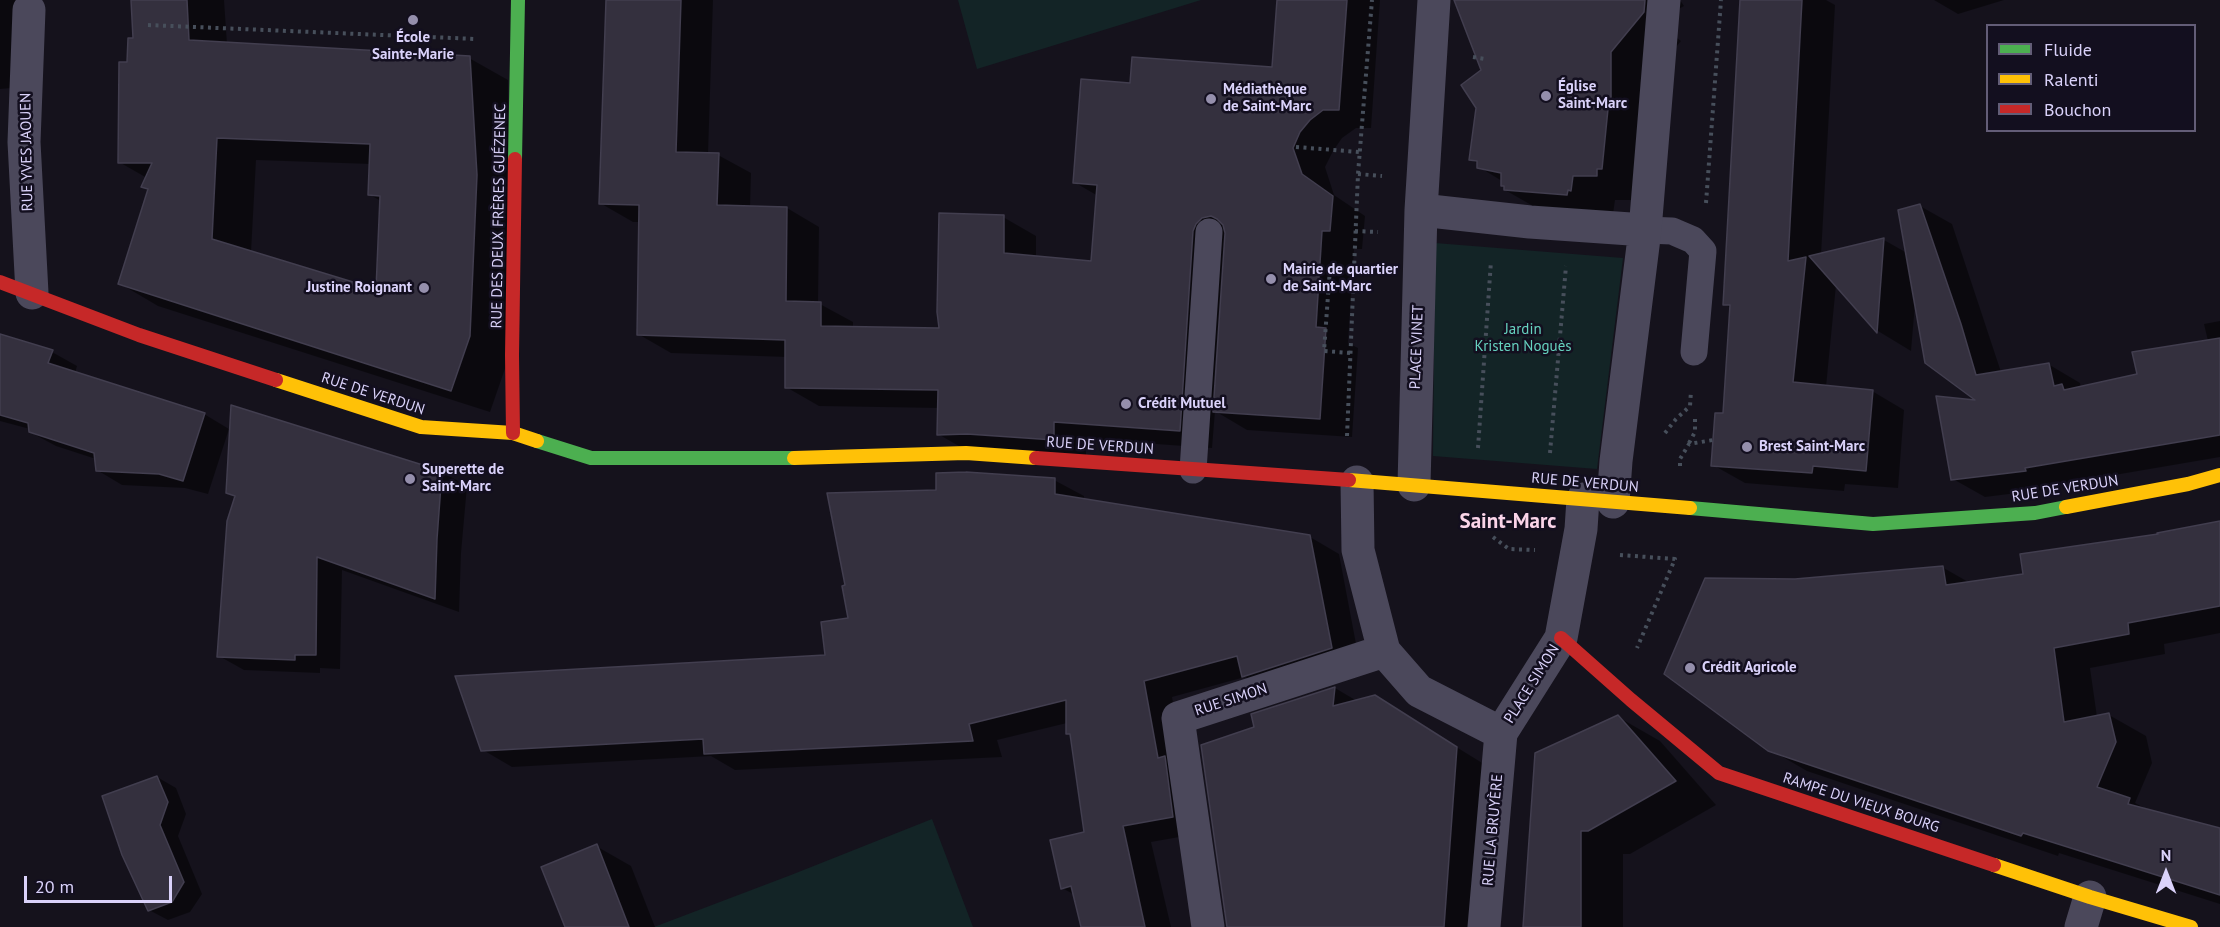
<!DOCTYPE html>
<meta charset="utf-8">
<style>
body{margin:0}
#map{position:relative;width:2220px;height:927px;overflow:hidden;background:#15121c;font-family:"PT Sans",sans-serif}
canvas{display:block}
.legend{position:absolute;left:1986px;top:24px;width:210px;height:108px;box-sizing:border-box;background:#130f1f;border:2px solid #635d77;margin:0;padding:8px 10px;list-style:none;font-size:18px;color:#dad2fa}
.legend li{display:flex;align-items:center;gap:12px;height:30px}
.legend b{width:30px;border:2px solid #635d77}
.north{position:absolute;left:2136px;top:843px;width:60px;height:60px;-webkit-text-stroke:4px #130f1f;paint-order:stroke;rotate:0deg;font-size:16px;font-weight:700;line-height:24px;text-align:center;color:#dad2fa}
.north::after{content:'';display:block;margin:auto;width:21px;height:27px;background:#dad2fa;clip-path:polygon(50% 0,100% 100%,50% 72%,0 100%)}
.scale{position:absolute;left:24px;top:876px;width:148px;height:27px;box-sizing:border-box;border:3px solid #dad2fa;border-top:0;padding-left:8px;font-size:18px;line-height:21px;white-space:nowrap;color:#dad2fa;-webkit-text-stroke:4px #130f1f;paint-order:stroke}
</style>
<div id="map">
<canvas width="2220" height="927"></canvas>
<ul class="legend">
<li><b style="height:8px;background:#4caf50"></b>Fluide</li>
<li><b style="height:8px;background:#ffc107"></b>Ralenti</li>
<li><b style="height:8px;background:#c62828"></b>Bouchon</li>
</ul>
<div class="north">N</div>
<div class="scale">20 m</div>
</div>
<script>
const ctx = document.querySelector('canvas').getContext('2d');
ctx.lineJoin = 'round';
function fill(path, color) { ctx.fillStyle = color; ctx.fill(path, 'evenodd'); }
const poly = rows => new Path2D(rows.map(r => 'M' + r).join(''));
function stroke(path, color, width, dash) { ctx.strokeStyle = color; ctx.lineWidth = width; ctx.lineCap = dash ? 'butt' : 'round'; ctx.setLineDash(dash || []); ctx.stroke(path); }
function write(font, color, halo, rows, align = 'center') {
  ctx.font = font + ' "PT Sans",sans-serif'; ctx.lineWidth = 5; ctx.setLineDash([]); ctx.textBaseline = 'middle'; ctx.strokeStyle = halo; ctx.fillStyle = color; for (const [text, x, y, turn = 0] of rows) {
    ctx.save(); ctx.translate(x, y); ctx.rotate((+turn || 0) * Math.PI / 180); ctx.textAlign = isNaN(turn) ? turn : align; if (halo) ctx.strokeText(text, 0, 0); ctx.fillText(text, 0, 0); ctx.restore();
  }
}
const green = poly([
 [958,0,1201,0,977,69],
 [1435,243,1623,258,1597,469,1433,456],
 [932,819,973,927,654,927,791,875]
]);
const shadow = poly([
 [0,0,29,0,35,86,0,89],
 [133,0,224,0,227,44,469,58,508,80,508,360,490,412,158,306,119,283,149,190,143,186,147,178,119,162,128,63,135,40],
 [256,160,371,164,370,195,381,201,378,291,251,252],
 [607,0,713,0,708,154,718,155,751,173,750,208,787,208,819,227,818,303,853,322,853,328,941,330,1003,217,1036,236,1036,258,1092,262,1098,196,1074,182,1132,84,1273,69,1278,0,1380,0,1371,128,1356,128,1342,138,1333,151,1325,167,1334,195,1365,216,1362,249,1354,249,1348,343,1358,348,1352,437,1247,430,1215,411,1212,448,1086,439,1086,458,971,453,938,434,939,408,819,406,786,387,787,357,671,353,638,334,640,222,633,222,600,203],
 [1463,0,1680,0,1684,6,1655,22,1681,41,1652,76,1638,200,1615,200,1613,214,1547,214,1505,190,1502,185,1502,181,1479,167,1479,164,1471,160,1483,70],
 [1742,0,1826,0,1835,5,1821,255,1884,240,1907,253,1920,206,1952,224,2001,372,2048,364,2080,383,2081,388,2139,375,2208,341,2204,324,2220,321,2220,457,2056,485,2057,488,1985,497,1953,479,1980,402,1915,304,1911,351,1878,331,1836,285,1826,387,1872,391,1904,410,1898,488,1845,484,1844,491,1745,483,1713,465,1724,415,1731,308,1725,304],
 [1934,0,2004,0,1958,14],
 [0,336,52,352,77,366,75,373,204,414,229,429,208,494,185,488,122,485,97,470,96,459,56,446,30,432,30,429,0,421],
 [442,472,467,486,461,553,459,612,342,570,340,669,320,668,320,673,244,670,219,656,236,497,228,492],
 [1054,480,1084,496,1084,500,1310,537,1339,554,1360,665,1272,693,1245,677,1172,697,1185,770,1202,833,1151,842,1171,927,1083,927,1075,895,1062,888,1086,834,1071,736,1067,733,1067,723,997,740,1002,757,735,770,711,756,512,767,483,750,827,657,849,619,937,492],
 [2220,521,2220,633,2164,644,2165,654,2090,668,2097,717,2109,715,2146,736,2152,763,2135,803,2150,811,2220,830,2220,904,2059,853,2058,856,1807,771,1769,749,1795,581,1942,567,1970,583,2025,575,2159,536],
 [1335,688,1357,701,1375,697,1492,769,1481,927,1229,927,1256,728],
 [1618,717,1660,741,1716,805,1630,854,1623,854,1623,927,1525,927],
 [157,777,176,788,186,814,178,836,202,894,190,912,168,920,149,910],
 [596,846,631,866,655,927,567,927]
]);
const building = poly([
 [131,0,187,0,189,40,470,56,477,175,470,336,451,391,118,284,148,189,141,187,152,163,118,163,119,62,127,62,128,38,133,38,131,0],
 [217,138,370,144,368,195,380,196,376,289,212,239,217,138],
 [606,0,681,0,676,152,719,153,717,205,787,207,786,301,821,302,821,326,939,328,937,312,939,213,1004,215,1004,253,1091,261,1097,185,1073,183,1081,79,1130,83,1132,57,1272,67,1277,0,1347,0,1339,110,1323,110,1310,120,1300,132,1293,148,1302,174,1333,196,1330,231,1322,231,1316,327,1326,328,1320,419,1213,412,1225,233,1223,225,1217,219,1211,216,1202,218,1196,224,1193,231,1180,431,1054,422,1054,440,967,434,937,435,938,390,785,388,785,340,637,335,639,205,599,204,606,0],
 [1454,0,1645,0,1644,12,1611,52,1611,107,1608,109,1602,169,1597,169,1597,176,1573,176,1571,191,1568,190,1567,195,1504,190,1504,186,1501,186,1501,173,1477,168,1477,161,1469,160,1476,108,1461,85,1481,70,1454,0],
 [1740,0,1802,0,1788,261,1806,257,1793,382,1873,390,1866,471,1813,466,1812,473,1711,466,1715,413,1723,413,1730,305,1723,305,1740,0],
 [1920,204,1961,324,1976,375,2049,363,2054,386,2062,384,2064,390,2137,374,2132,352,2220,338,2220,435,2025,468,2026,471,1951,480,1936,396,1975,400,1925,363,1898,210,1920,204],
 [1884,238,1877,333,1809,256,1884,238],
 [0,334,53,350,48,363,205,413,183,481,159,474,96,471,94,453,29,432,28,423,0,415,0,334],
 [231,405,442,471,437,539,435,599,317,557,316,655,295,655,295,660,217,657,227,521,235,496,226,493,231,405],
 [966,472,1055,478,1055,494,1310,535,1332,648,1242,677,1237,656,1144,681,1158,758,1165,756,1173,817,1123,826,1145,927,1081,927,1071,886,1061,889,1050,840,1084,832,1070,734,1066,734,1066,700,969,724,973,741,704,754,703,739,481,751,455,676,825,655,821,622,848,618,842,586,845,585,827,493,936,490,936,473,966,472],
 [2220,521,2220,606,2128,623,2129,634,2054,648,2064,722,2109,713,2116,742,2097,787,2130,798,2128,804,2220,828,2220,895,2023,833,2021,836,1768,751,1664,674,1705,578,1795,579,1943,566,1946,585,2023,574,2020,554,2158,534,2157,533,2220,521],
 [1335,687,1333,706,1375,695,1457,747,1444,927,1227,927,1201,745,1254,727,1251,714,1335,687],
 [1618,715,1676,781,1588,831,1581,831,1581,927,1523,927,1535,753,1618,715],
 [157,776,168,802,160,825,184,882,172,902,148,911,122,855,102,796,157,776],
 [597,844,629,927,565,927,541,867,597,844]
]);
const path = poly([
 [148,25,476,39],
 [1473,57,1485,59],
 [1296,147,1359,152],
 [1358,174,1382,176],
 [1706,203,1721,0],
 [1355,231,1378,232],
 [1350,353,1324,351,1330,268,1377,269],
 [1665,433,1676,419,1690,406,1691,391],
 [1347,436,1358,174,1372,0],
 [1689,443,1695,432,1695,418],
 [1478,448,1491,261],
 [1550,453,1566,266],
 [1680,466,1680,459,1689,444,1713,440],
 [1493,537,1509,549,1535,550],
 [1620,555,1675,559,1637,648]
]);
const lane = poly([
 [1645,230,1672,231,1693,240,1703,251,1694,352],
 [1193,470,1209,232]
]);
const street = poly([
 [29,10,24,142,32,293],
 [1421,210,1530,222,1645,230],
 [1357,482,1358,550,1384,651,1419,691,1501,733],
 [1414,485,1421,210,1434,0],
 [1613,502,1616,461,1645,230,1664,0],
 [1208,927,1178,718,1384,651],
 [1484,927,1501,733,1561,638,1581,529,1583,499],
 [2081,927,2090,897]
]);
const fast = poly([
 [515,159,518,0],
 [537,441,591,458,794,458],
 [1690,508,1873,524,2035,513,2066,507]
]);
const slow = poly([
 [276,380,421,427,513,433,537,441],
 [794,458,966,453,1036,458],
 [1349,480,1690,508],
 [2066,507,2188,484,2220,475],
 [1994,865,2090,897,2191,927]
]);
const jam = poly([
 [0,282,139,335,276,380],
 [513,433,512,355,515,159],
 [1036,458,1349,480],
 [1561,638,1631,700,1719,773,1994,865]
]);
const markers = [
 [413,20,6,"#958fac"],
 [1546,96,6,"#958fac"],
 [1211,99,6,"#958fac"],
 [1271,279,6,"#958fac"],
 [424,288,6,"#958fac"],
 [1126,404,6,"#958fac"],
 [1747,447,6,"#958fac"],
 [410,479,6,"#958fac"],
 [1690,668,6,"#958fac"]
];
const poiNames = [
 ["École",413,38,"center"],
 ["Sainte-Marie",413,55,"center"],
 ["Église",1558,87],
 ["Saint-Marc",1558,104],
 ["Médiathèque",1223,90],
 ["de Saint-Marc",1223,107],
 ["Mairie de quartier",1283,270],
 ["de Saint-Marc",1283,287],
 ["Justine Roignant",412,288,"right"],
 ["Crédit Mutuel",1138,404],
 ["Brest Saint-Marc",1759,447],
 ["Superette de",422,470],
 ["Saint-Marc",422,487],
 ["Crédit Agricole",1702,668]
];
const streetNames = [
 ["RUE YVES JAOUEN",27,152,-91],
 ["RUE DES DEUX FRÈRES GUÉZENEC",499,216,-89],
 ["PLACE VINET",1417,347,-88],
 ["RUE DE VERDUN",373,394,18],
 ["RUE DE VERDUN",1100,446,4],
 ["RUE DE VERDUN",1585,483,5],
 ["RUE DE VERDUN",2065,489,-9],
 ["PLACE SIMON",1532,684,-58],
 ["RUE SIMON",1231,700,-18],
 ["RAMPE DU VIEUX BOURG",1861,803,18],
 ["RUE LA BRUYÈRE",1493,830,-85]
];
const parkNames = [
 ["Jardin",1523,330],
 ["Kristen Noguès",1523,347]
];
const districtNames = [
 ["Saint-Marc",1508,522]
];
fill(green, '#132426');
fill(shadow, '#0007');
fill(building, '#34303e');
stroke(building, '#423e4f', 1.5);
stroke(path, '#474f5b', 4, [3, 4.5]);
stroke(lane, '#4b485b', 27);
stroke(street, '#4b485b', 33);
stroke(fast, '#4caf50', 14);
stroke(slow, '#ffc107', 14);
stroke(jam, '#c62828', 14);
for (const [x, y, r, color] of markers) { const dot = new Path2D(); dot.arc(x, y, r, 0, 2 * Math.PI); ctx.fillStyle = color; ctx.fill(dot); stroke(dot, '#130f1f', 2); }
write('bold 15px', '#dad2fa', '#130f1f', poiNames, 'left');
write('15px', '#dad2fa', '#130f1f', streetNames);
write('15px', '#66d2bf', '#130f1f', parkNames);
write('bold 21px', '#fad4e9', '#130f1f', districtNames);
</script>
